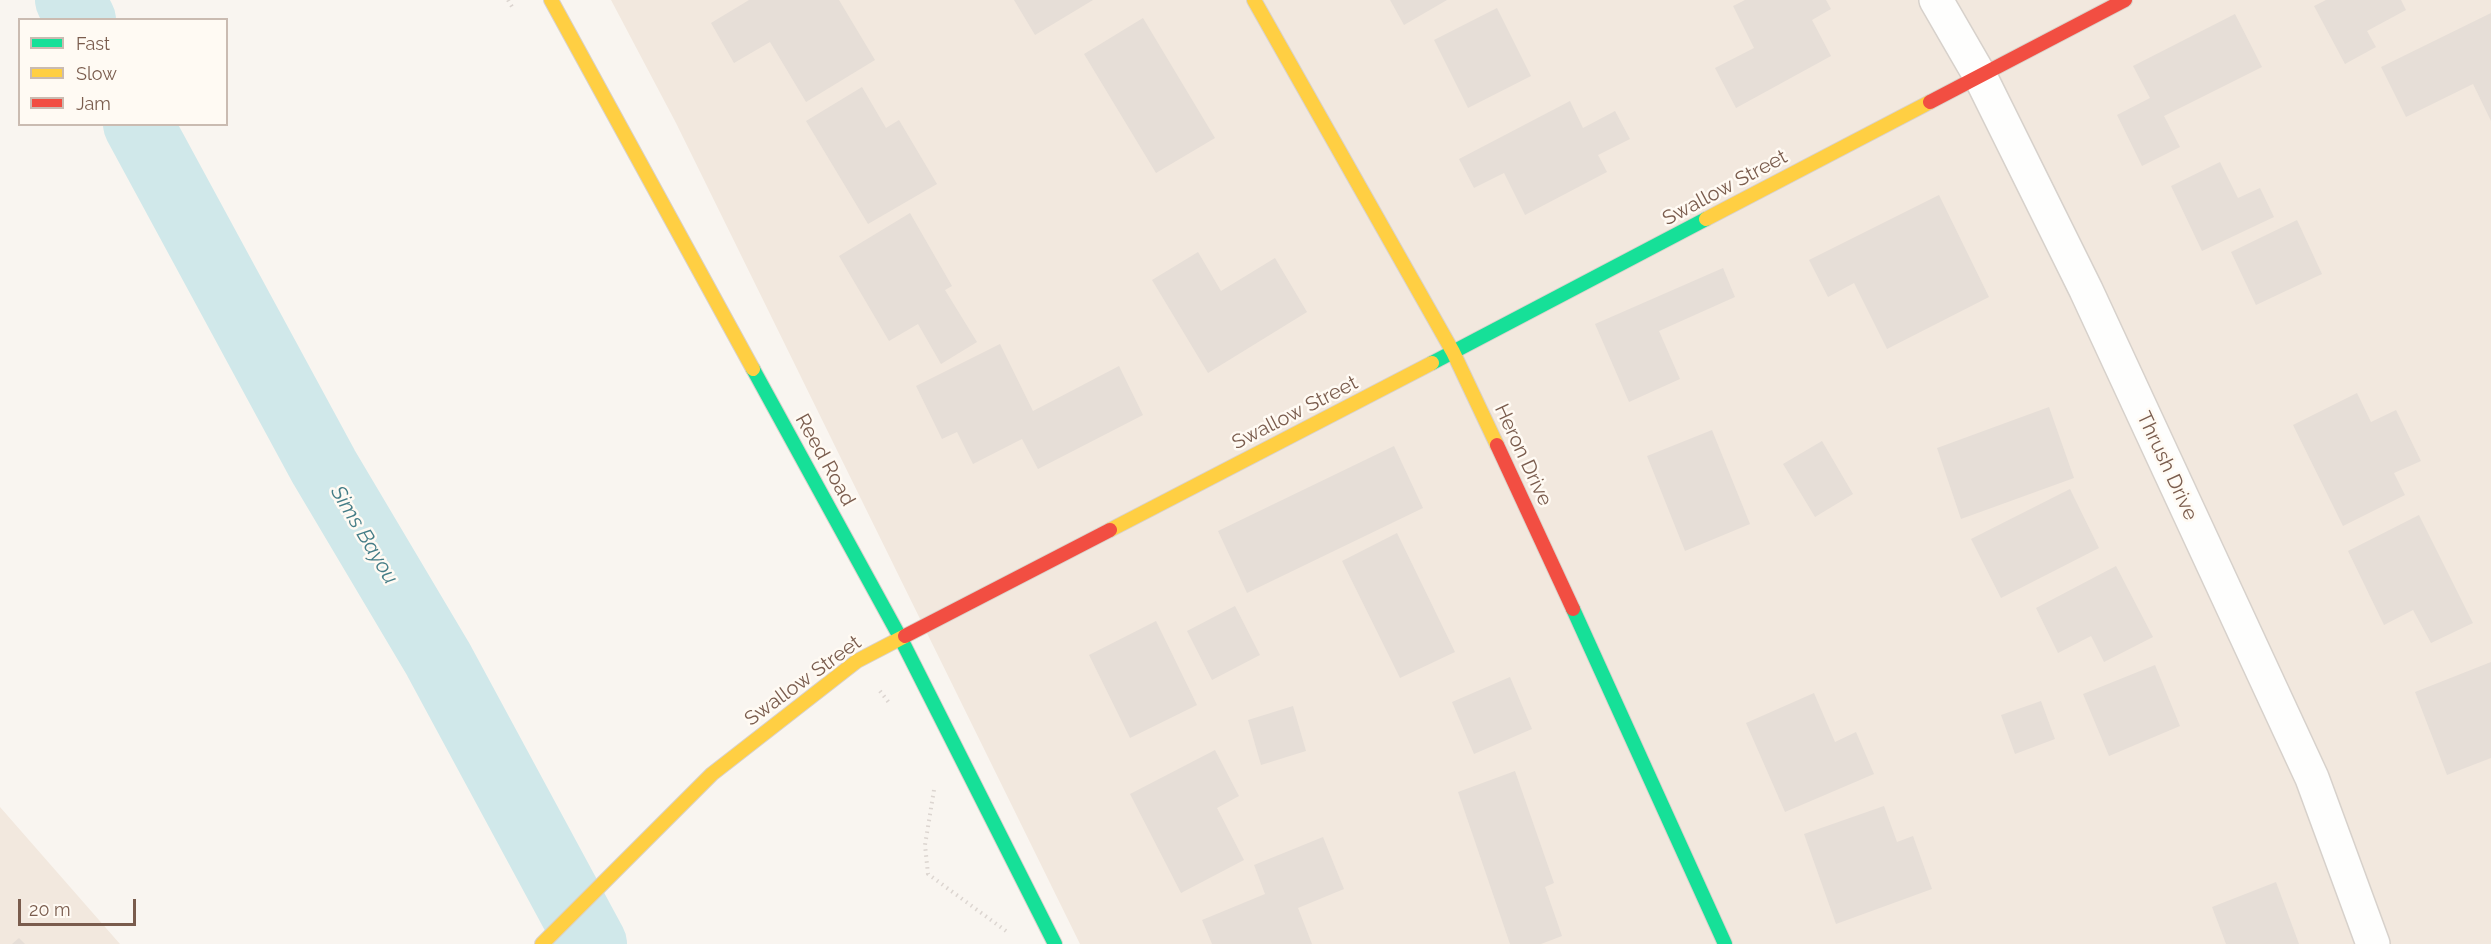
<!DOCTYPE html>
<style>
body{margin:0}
#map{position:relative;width:2491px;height:944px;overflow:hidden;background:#f9f5f0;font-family:Raleway,sans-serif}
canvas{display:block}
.legend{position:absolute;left:18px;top:18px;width:210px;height:108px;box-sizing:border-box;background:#fffaf3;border:2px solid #cabbb1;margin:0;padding:8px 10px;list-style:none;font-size:18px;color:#7a5c4d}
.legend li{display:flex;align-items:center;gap:12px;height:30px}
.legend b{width:30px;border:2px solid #cabbb1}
.scale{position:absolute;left:18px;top:899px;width:118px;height:27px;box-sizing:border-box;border:3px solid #7a5c4d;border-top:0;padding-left:8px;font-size:18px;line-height:21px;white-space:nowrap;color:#7a5c4d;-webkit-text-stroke:4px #fffaf3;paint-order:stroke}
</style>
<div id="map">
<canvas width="2491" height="944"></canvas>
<ul class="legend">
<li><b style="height:8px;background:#16e098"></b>Fast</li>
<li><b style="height:8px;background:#ffcf43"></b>Slow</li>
<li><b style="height:8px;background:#f24e42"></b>Jam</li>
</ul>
<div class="scale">20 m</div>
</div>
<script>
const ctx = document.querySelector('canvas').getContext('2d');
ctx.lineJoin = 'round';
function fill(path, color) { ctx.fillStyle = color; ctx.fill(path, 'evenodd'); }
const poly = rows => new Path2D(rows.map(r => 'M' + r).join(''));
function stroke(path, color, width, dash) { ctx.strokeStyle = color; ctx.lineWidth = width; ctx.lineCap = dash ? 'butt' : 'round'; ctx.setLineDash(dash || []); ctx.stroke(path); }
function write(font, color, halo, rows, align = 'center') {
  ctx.font = font + ' Raleway,sans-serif'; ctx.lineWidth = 5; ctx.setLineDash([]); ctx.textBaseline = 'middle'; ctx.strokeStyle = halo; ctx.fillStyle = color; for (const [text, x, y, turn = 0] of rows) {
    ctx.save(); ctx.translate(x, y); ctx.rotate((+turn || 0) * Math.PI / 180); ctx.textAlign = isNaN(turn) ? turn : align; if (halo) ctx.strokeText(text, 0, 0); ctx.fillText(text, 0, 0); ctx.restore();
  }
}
const residential = poly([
 [611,0,2491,0,2491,944,1080,944,676,123],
 [0,807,120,944,0,944]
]);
const river = poly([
 [70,0,81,20],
 [138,124,324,467,438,659,592,944]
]);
const building = poly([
 [749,0,839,0,875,60,806,102,770,42,734,63,711,23],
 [1014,0,1093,0,1035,35],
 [1390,0,1447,0,1404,25],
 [1745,0,1826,0,1831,9,1812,20,1831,56,1736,108,1715,68,1754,48,1733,6],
 [2326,0,2401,0,2406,10,2367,31,2376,47,2345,64,2314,6],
 [1497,8,1531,76,1468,108,1434,40],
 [2491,13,2491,121,2473,84,2406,117,2381,67],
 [2235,14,2262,67,2164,116,2180,147,2142,166,2117,115,2150,98,2133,66],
 [1143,18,1215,138,1156,173,1084,54],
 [862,87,886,128,899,120,937,184,868,224,806,121],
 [1570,101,1583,128,1615,111,1630,139,1598,155,1607,172,1525,215,1504,173,1474,188,1459,159],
 [2220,162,2238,198,2260,188,2274,217,2202,251,2171,186],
 [1939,195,1989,297,1887,349,1854,283,1828,297,1809,260],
 [910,213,952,286,945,290,977,342,941,364,918,324,889,341,839,256],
 [2297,220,2322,274,2256,305,2231,252],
 [1198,252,1221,291,1275,258,1307,312,1208,373,1152,280],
 [1723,268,1735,297,1659,331,1680,379,1629,402,1595,324],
 [1000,344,1033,411,1119,366,1143,415,1038,469,1022,439,973,464,957,432,942,439,916,386],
 [2357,393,2371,422,2396,410,2421,461,2394,473,2405,495,2343,526,2293,425],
 [2049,407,2074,478,1961,519,1937,448],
 [1712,430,1750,524,1685,551,1647,456],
 [1822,441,1853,494,1815,517,1783,464],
 [1394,446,1423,508,1247,593,1218,531],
 [2070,489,2099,548,2001,598,1971,539],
 [2419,515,2473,623,2431,643,2413,610,2384,625,2348,551],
 [1397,533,1455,652,1400,678,1342,561],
 [2116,566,2153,637,2104,662,2091,636,2058,653,2036,608],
 [1235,606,1260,655,1212,680,1187,631],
 [1156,621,1197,705,1130,738,1089,655],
 [2491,662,2491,758,2447,775,2415,692],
 [2155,665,2180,726,2109,756,2083,694],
 [1510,677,1532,729,1474,754,1452,702],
 [1814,693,1835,742,1856,732,1874,774,1785,812,1746,723],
 [2041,701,2055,739,2015,754,2001,715],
 [1293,706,1306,751,1261,765,1248,720],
 [1215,750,1239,796,1217,808,1244,860,1181,893,1130,794],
 [1515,771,1554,883,1545,887,1562,936,1541,944,1510,944,1458,792],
 [1884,806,1897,842,1913,836,1932,889,1836,924,1804,834],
 [1323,837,1344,889,1298,908,1312,944,1212,944,1202,920,1265,894,1254,865],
 [2276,882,2299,944,2226,944,2212,907],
 [19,938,25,944,12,944]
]);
const path = poly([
 [508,0,514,10],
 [880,691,890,704],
 [934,790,925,845,928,874,1006,931]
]);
const street = poly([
 [1936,0,1980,76,2086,290,2312,778,2373,944]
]);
const fast = poly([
 [1432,363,1706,219],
 [753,369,901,639,1055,944],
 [1573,609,1725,944]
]);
const slow = poly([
 [551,0,753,369],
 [1254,0,1453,352,1497,445],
 [1706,219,1930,102],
 [1110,530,1432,363],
 [542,944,712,774,857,661,905,636]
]);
const jam = poly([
 [1930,102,2125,0],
 [1497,445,1573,609],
 [905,636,1110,530]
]);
const streetNames = [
 ["Swallow Street",1725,188,-28],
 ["Swallow Street",1295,413,-27],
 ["Heron Drive",1523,455,65],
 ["Reed Road",825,460,61],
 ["Thrush Drive",2167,466,65],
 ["Swallow Street",803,681,-36]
];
const waterNames = [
 ["Sims Bayou",364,535,59]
];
fill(residential, '#f2e8de');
stroke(river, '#d0e8ea', 70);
fill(building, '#e6ded7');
stroke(street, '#d7d1cb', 36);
stroke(fast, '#d9d2cb', 16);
stroke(slow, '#d9d2cb', 16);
stroke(jam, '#d9d2cb', 16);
stroke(path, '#dcd5d0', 4, [1.5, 4.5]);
stroke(street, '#fefefd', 33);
stroke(fast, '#16e098', 14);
stroke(slow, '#ffcf43', 14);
stroke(jam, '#f24e42', 14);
write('20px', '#7a5c4d', '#fffaf3', streetNames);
write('italic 21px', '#437c86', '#fffaf3', waterNames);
</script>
